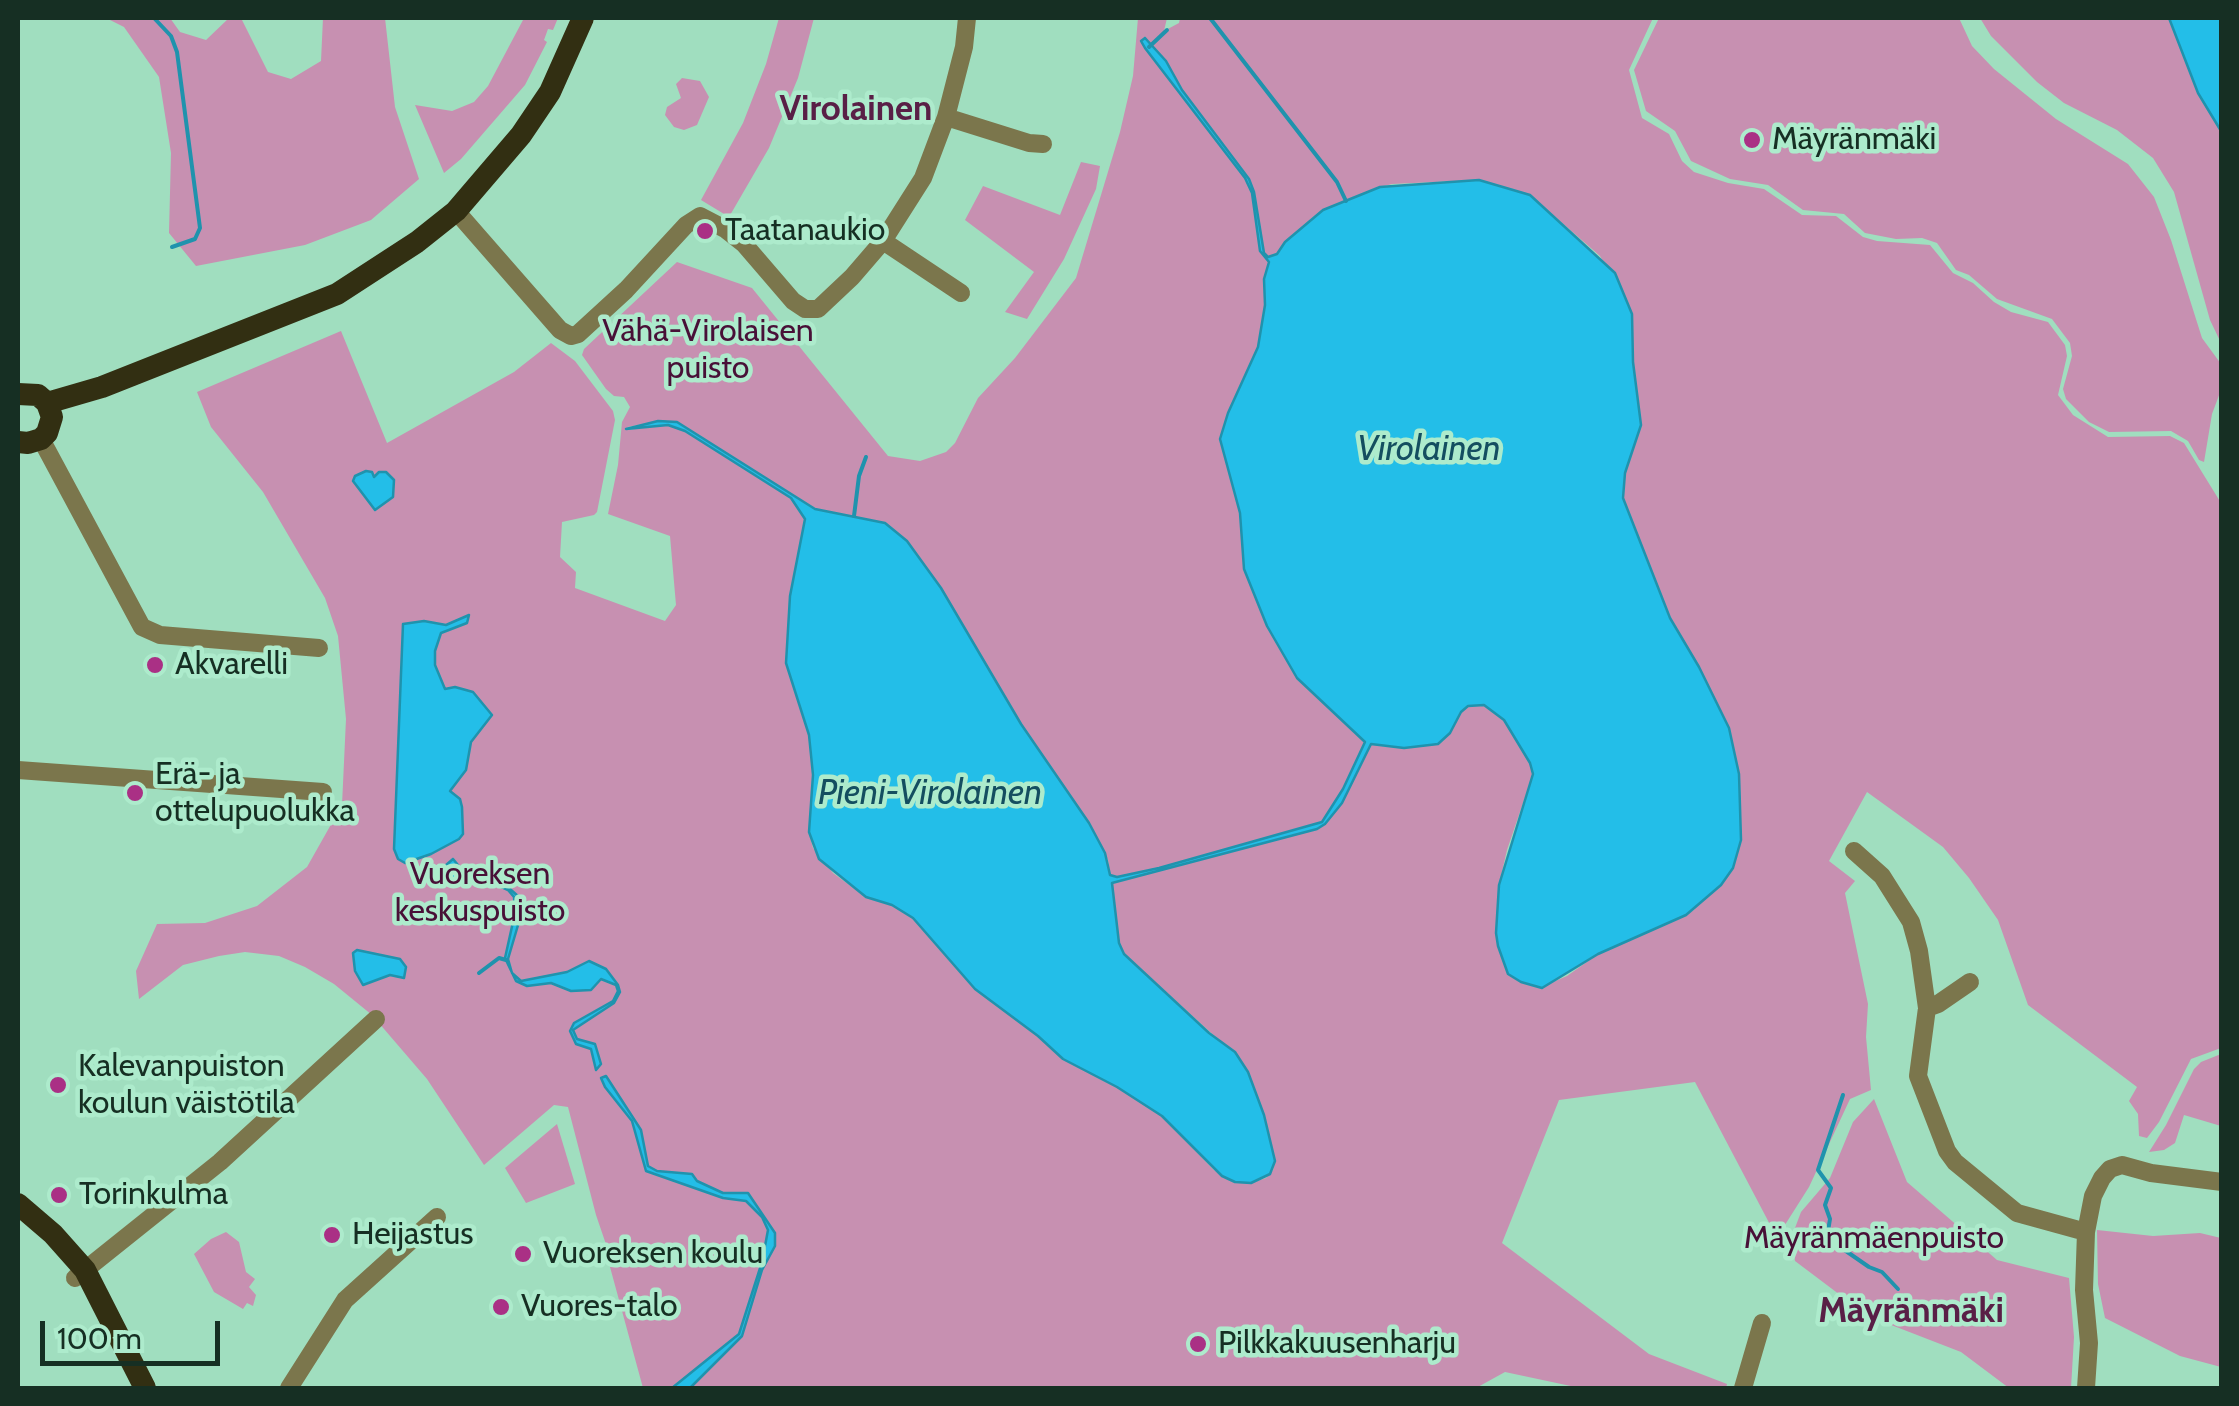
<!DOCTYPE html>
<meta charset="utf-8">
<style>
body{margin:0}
#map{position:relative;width:2239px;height:1406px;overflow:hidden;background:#a0debf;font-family:Cabin,sans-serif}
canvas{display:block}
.frame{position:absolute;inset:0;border:20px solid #162f23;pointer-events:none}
.scale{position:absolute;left:40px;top:1321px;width:180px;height:45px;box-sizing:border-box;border:5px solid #162f23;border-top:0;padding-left:12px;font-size:30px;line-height:35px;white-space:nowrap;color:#162f23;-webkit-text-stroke:8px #adebcc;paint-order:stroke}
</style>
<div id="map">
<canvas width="2239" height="1406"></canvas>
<div class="frame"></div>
<div class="scale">100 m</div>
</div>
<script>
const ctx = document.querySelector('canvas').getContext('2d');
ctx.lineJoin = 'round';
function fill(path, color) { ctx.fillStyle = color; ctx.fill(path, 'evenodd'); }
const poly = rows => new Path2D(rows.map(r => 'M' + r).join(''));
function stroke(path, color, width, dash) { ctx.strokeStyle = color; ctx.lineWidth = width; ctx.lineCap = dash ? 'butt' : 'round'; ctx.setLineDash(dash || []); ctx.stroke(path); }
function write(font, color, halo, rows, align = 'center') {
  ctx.font = font + ' Cabin,sans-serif'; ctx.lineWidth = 9; ctx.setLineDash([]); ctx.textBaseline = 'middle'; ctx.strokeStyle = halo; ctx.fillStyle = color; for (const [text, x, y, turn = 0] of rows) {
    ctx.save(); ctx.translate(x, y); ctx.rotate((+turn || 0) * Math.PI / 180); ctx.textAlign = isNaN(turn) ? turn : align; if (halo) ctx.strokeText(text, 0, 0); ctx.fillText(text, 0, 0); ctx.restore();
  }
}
const green = poly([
 [106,18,170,18,180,32,206,40,229,18,241,18,268,72,291,79,321,61,323,18,385,18,395,107,419,179,371,220,305,245,196,266,169,233,171,153,159,77,124,27],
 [520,18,558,18,553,30,548,29,544,40,547,42,525,85,461,159,444,173,415,105,452,111,474,102,488,86,523,20],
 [779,18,814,18,798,78,769,148,729,217,701,200,743,123,766,64],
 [1138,18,1167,18,1164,31,1179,23,1180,18,1653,18,1629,70,1642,118,1669,134,1682,161,1694,172,1728,183,1764,189,1802,215,1836,216,1863,237,1877,241,1930,245,1953,273,1973,283,1994,302,2011,312,2048,322,2065,345,2067,356,2058,395,2073,415,2108,437,2170,436,2184,443,2221,503,2221,1048,2191,1059,2159,1122,2147,1138,2139,1136,2138,1114,2129,1101,2137,1087,2028,1005,1998,920,1969,878,1943,847,1867,792,1829,861,1855,881,1845,893,1868,1004,1866,1037,1871,1090,1850,1099,1809,1187,1783,1228,1775,1234,1695,1082,1559,1100,1502,1243,1649,1354,1727,1384,1726,1388,1580,1388,1505,1372,1476,1388,643,1388,610,1267,613,1267,610,1256,596,1215,568,1107,554,1105,484,1165,427,1079,372,1015,334,984,305,967,279,956,245,952,219,956,183,965,139,999,136,971,157,924,205,923,257,906,307,867,342,805,346,719,338,636,325,598,263,492,211,427,197,392,341,331,387,443,514,372,551,343,575,361,613,411,615,420,597,512,594,515,562,522,560,557,576,572,575,588,665,621,676,605,670,536,608,514,618,465,622,422,630,407,624,397,614,396,606,389,582,355,584,349,677,262,752,288,888,456,920,461,946,452,955,443,978,398,1015,358,1076,278,1120,132,1133,76],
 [1141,41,1149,42,1166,61,1182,90,1249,179,1254,192,1264,253,1268,257,1277,254,1313,217,1373,189,1392,184,1479,180,1530,195,1600,256,1632,314,1633,362,1641,425,1625,473,1623,498,1670,618,1699,667,1729,728,1739,774,1740,801,1694,910,1598,954,1567,976,1539,988,1508,974,1496,933,1499,885,1507,850,1533,774,1531,763,1504,720,1484,705,1468,706,1461,712,1443,741,1389,747,1371,744,1342,803,1325,824,1317,829,1112,883,1119,943,1124,954,1241,1060,1248,1072,1264,1115,1275,1161,1273,1170,1266,1178,1251,1183,1235,1182,1214,1170,1162,1116,1117,1087,1063,1059,1038,1036,975,989,913,918,891,905,866,897,833,873,813,848,809,832,813,762,806,721,786,657,790,596,806,524,803,514,792,498,685,431,668,425,626,430,628,427,658,421,677,422,815,509,885,523,907,541,941,588,1021,724,1089,823,1108,860,1110,875,1117,877,1159,868,1322,822,1343,789,1365,742,1297,678,1267,626,1244,569,1240,513,1220,440,1234,398,1258,347,1265,305,1264,279,1269,262,1260,251,1252,193,1245,178],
 [1659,18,1959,18,1972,46,1994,69,2056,119,2128,164,2154,197,2171,240,2202,338,2221,364,2221,390,2212,414,2204,462,2199,460,2188,441,2171,431,2109,432,2089,422,2066,399,2063,389,2072,356,2070,343,2052,319,1997,299,1969,275,1956,270,1937,243,1922,238,1896,239,1865,233,1844,214,1803,210,1768,185,1730,179,1691,161,1675,131,1646,111,1634,70],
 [1980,18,2169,18,2221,131,2221,343,2210,320,2174,192,2153,158,2117,130,2064,103,2037,82,1991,36],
 [682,78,700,81,709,97,697,125,684,130,674,127,665,115,667,107,681,98,676,84],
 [1081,162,1100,166,1096,189,1064,259,1027,319,1005,312,1034,272,965,220,983,186,1060,215],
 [2221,1054,2221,1126,2184,1115,2175,1143,2164,1150,2149,1152,2166,1125,2194,1069,2201,1062],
 [1874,1099,1907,1182,1997,1260,2069,1278,2074,1337,2071,1388,2009,1388,1961,1352,1868,1316,1795,1261,1792,1236,1801,1212,1830,1178,1853,1122],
 [557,1124,575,1184,526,1203,505,1168],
 [2097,1230,2153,1236,2200,1233,2221,1238,2221,1367,2180,1356,2105,1318,2098,1284],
 [226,1232,239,1242,246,1272,255,1279,249,1287,256,1295,253,1306,247,1303,243,1309,214,1292,194,1254,211,1239]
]);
const water = poly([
 [2169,18,2221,18,2221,131,2198,93,2169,18],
 [1145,38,1166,61,1182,90,1249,179,1254,192,1264,253,1268,257,1277,254,1285,242,1323,210,1380,187,1479,180,1530,195,1615,273,1632,314,1633,362,1641,425,1625,473,1623,498,1670,618,1699,667,1729,728,1739,774,1741,840,1733,868,1721,885,1686,915,1598,954,1542,988,1521,982,1508,974,1498,946,1496,933,1499,885,1533,774,1530,763,1504,720,1484,705,1468,706,1461,712,1450,733,1438,744,1404,748,1371,744,1342,803,1325,824,1317,829,1112,883,1119,943,1124,954,1209,1033,1235,1052,1248,1072,1264,1115,1275,1161,1270,1174,1251,1183,1235,1182,1222,1176,1162,1116,1117,1087,1063,1059,1038,1036,975,989,913,918,892,905,866,897,819,859,809,832,813,775,809,735,786,663,790,596,805,519,791,498,685,431,668,425,626,429,658,421,677,422,815,509,885,523,907,541,941,588,1021,724,1089,823,1105,853,1110,875,1117,877,1159,868,1322,822,1343,789,1365,742,1297,678,1267,626,1244,569,1240,513,1220,439,1228,413,1258,347,1265,305,1264,279,1269,262,1260,251,1252,193,1245,178,1145,48,1141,41,1145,38],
 [366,471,372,472,374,477,379,472,386,472,394,480,393,497,375,510,353,481,355,476,366,471],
 [469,615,467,623,441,633,435,651,435,665,445,689,455,687,473,692,492,715,471,742,466,770,450,791,460,799,462,807,463,834,459,839,431,854,405,863,398,859,394,849,403,624,424,621,446,625,469,615],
 [453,859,468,877,501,881,519,897,521,915,508,959,512,973,521,981,567,972,589,961,606,969,618,985,620,992,614,1003,573,1030,577,1039,595,1044,601,1064,596,1070,591,1049,576,1044,570,1031,574,1023,613,1001,618,991,616,985,601,979,591,990,571,991,551,983,527,986,516,981,505,958,515,913,514,897,508,890,495,884,451,880,435,883,433,878,438,872,453,859],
 [357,950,400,959,406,967,404,978,390,975,363,985,355,971,353,953,357,950],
 [606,1076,641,1130,648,1166,657,1171,692,1174,697,1181,723,1193,748,1193,775,1233,775,1246,762,1270,742,1336,690,1388,672,1388,739,1334,762,1262,768,1230,762,1217,746,1201,723,1198,646,1171,632,1121,605,1087,601,1078,606,1076]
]);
const stream = poly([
 [154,18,171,36,177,52,200,228,195,239,172,247],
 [1210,18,1337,182,1346,201],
 [1149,47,1167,30],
 [854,516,859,476,866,457],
 [479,973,499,958,506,960],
 [1843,1095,1818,1170,1831,1188,1825,1205,1830,1219,1828,1231,1843,1249,1869,1267,1882,1272,1898,1289]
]);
const minor = poly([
 [946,117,1029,143,1043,144],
 [456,211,560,330,571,336,578,334,626,290,686,225,700,216,725,229,744,244,793,301,805,309,818,309,852,277,883,241,923,178,946,117,964,47,967,18],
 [883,241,961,293],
 [41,439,142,627,160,635,319,648],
 [18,770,323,792],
 [1854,851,1882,876,1911,922,1919,951,1927,1008,1918,1076,1947,1151,1955,1162,2017,1213,2086,1232],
 [1927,1008,1938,1004,1970,982],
 [75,1278,220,1162,376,1019],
 [289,1388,345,1300,437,1217],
 [1743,1388,1762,1323],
 [2086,1388,2089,1343,2084,1290,2086,1232,2093,1196,2102,1178,2110,1169,2122,1165,2151,1173,2222,1182]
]);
const major = poly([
 [18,394,38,395,47,403,52,417,47,433,41,439,28,443,18,442],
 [47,403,102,387,337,294,417,242,456,211,521,135,550,92,583,18],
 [18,1204,53,1234,85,1270,145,1388]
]);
const markers = [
 [1752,140,10,"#aa3085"],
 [705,231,10,"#aa3085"],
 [155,665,10,"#aa3085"],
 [135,793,10,"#aa3085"],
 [58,1085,10,"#aa3085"],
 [59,1195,10,"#aa3085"],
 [332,1235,10,"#aa3085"],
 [523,1254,10,"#aa3085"],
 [501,1307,10,"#aa3085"],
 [1198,1344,10,"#aa3085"]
];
const poiNames = [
 ["Mäyränmäki",1772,140],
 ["Taatanaukio",725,231],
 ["Akvarelli",175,665],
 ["Erä- ja",155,775],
 ["ottelupuolukka",155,812],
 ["Kalevanpuiston",78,1067],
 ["koulun väistötila",78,1104],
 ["Torinkulma",79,1195],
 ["Heijastus",352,1235],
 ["Vuoreksen koulu",543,1254],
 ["Vuores-talo",521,1307],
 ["Pilkkakuusenharju",1218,1344]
];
const parkNames = [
 ["Vähä-Virolaisen",708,332],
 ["puisto",708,369],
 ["Vuoreksen",480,875],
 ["keskuspuisto",480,912],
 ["Mäyränmäenpuisto",1874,1239]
];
const neighbourhoodNames = [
 ["Virolainen",856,110],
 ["Mäyränmäki",1911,1312]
];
const waterNames = [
 ["Virolainen",1429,450],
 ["Pieni-Virolainen",930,794]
];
fill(green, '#c790b1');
fill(water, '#23bee8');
stroke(water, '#1f93ad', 2.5);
stroke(stream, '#1f93ad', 4);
stroke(minor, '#7b764c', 18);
stroke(major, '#322f12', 22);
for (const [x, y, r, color] of markers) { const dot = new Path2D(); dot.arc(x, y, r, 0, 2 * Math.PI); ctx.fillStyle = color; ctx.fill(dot); stroke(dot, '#adebcc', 4); }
write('32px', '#162f23', '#adebcc', poiNames, 'left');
write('32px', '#481037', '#adebcc', parkNames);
write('bold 35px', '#591f46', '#adebcc', neighbourhoodNames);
write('italic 35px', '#144e60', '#adebcc', waterNames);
</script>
